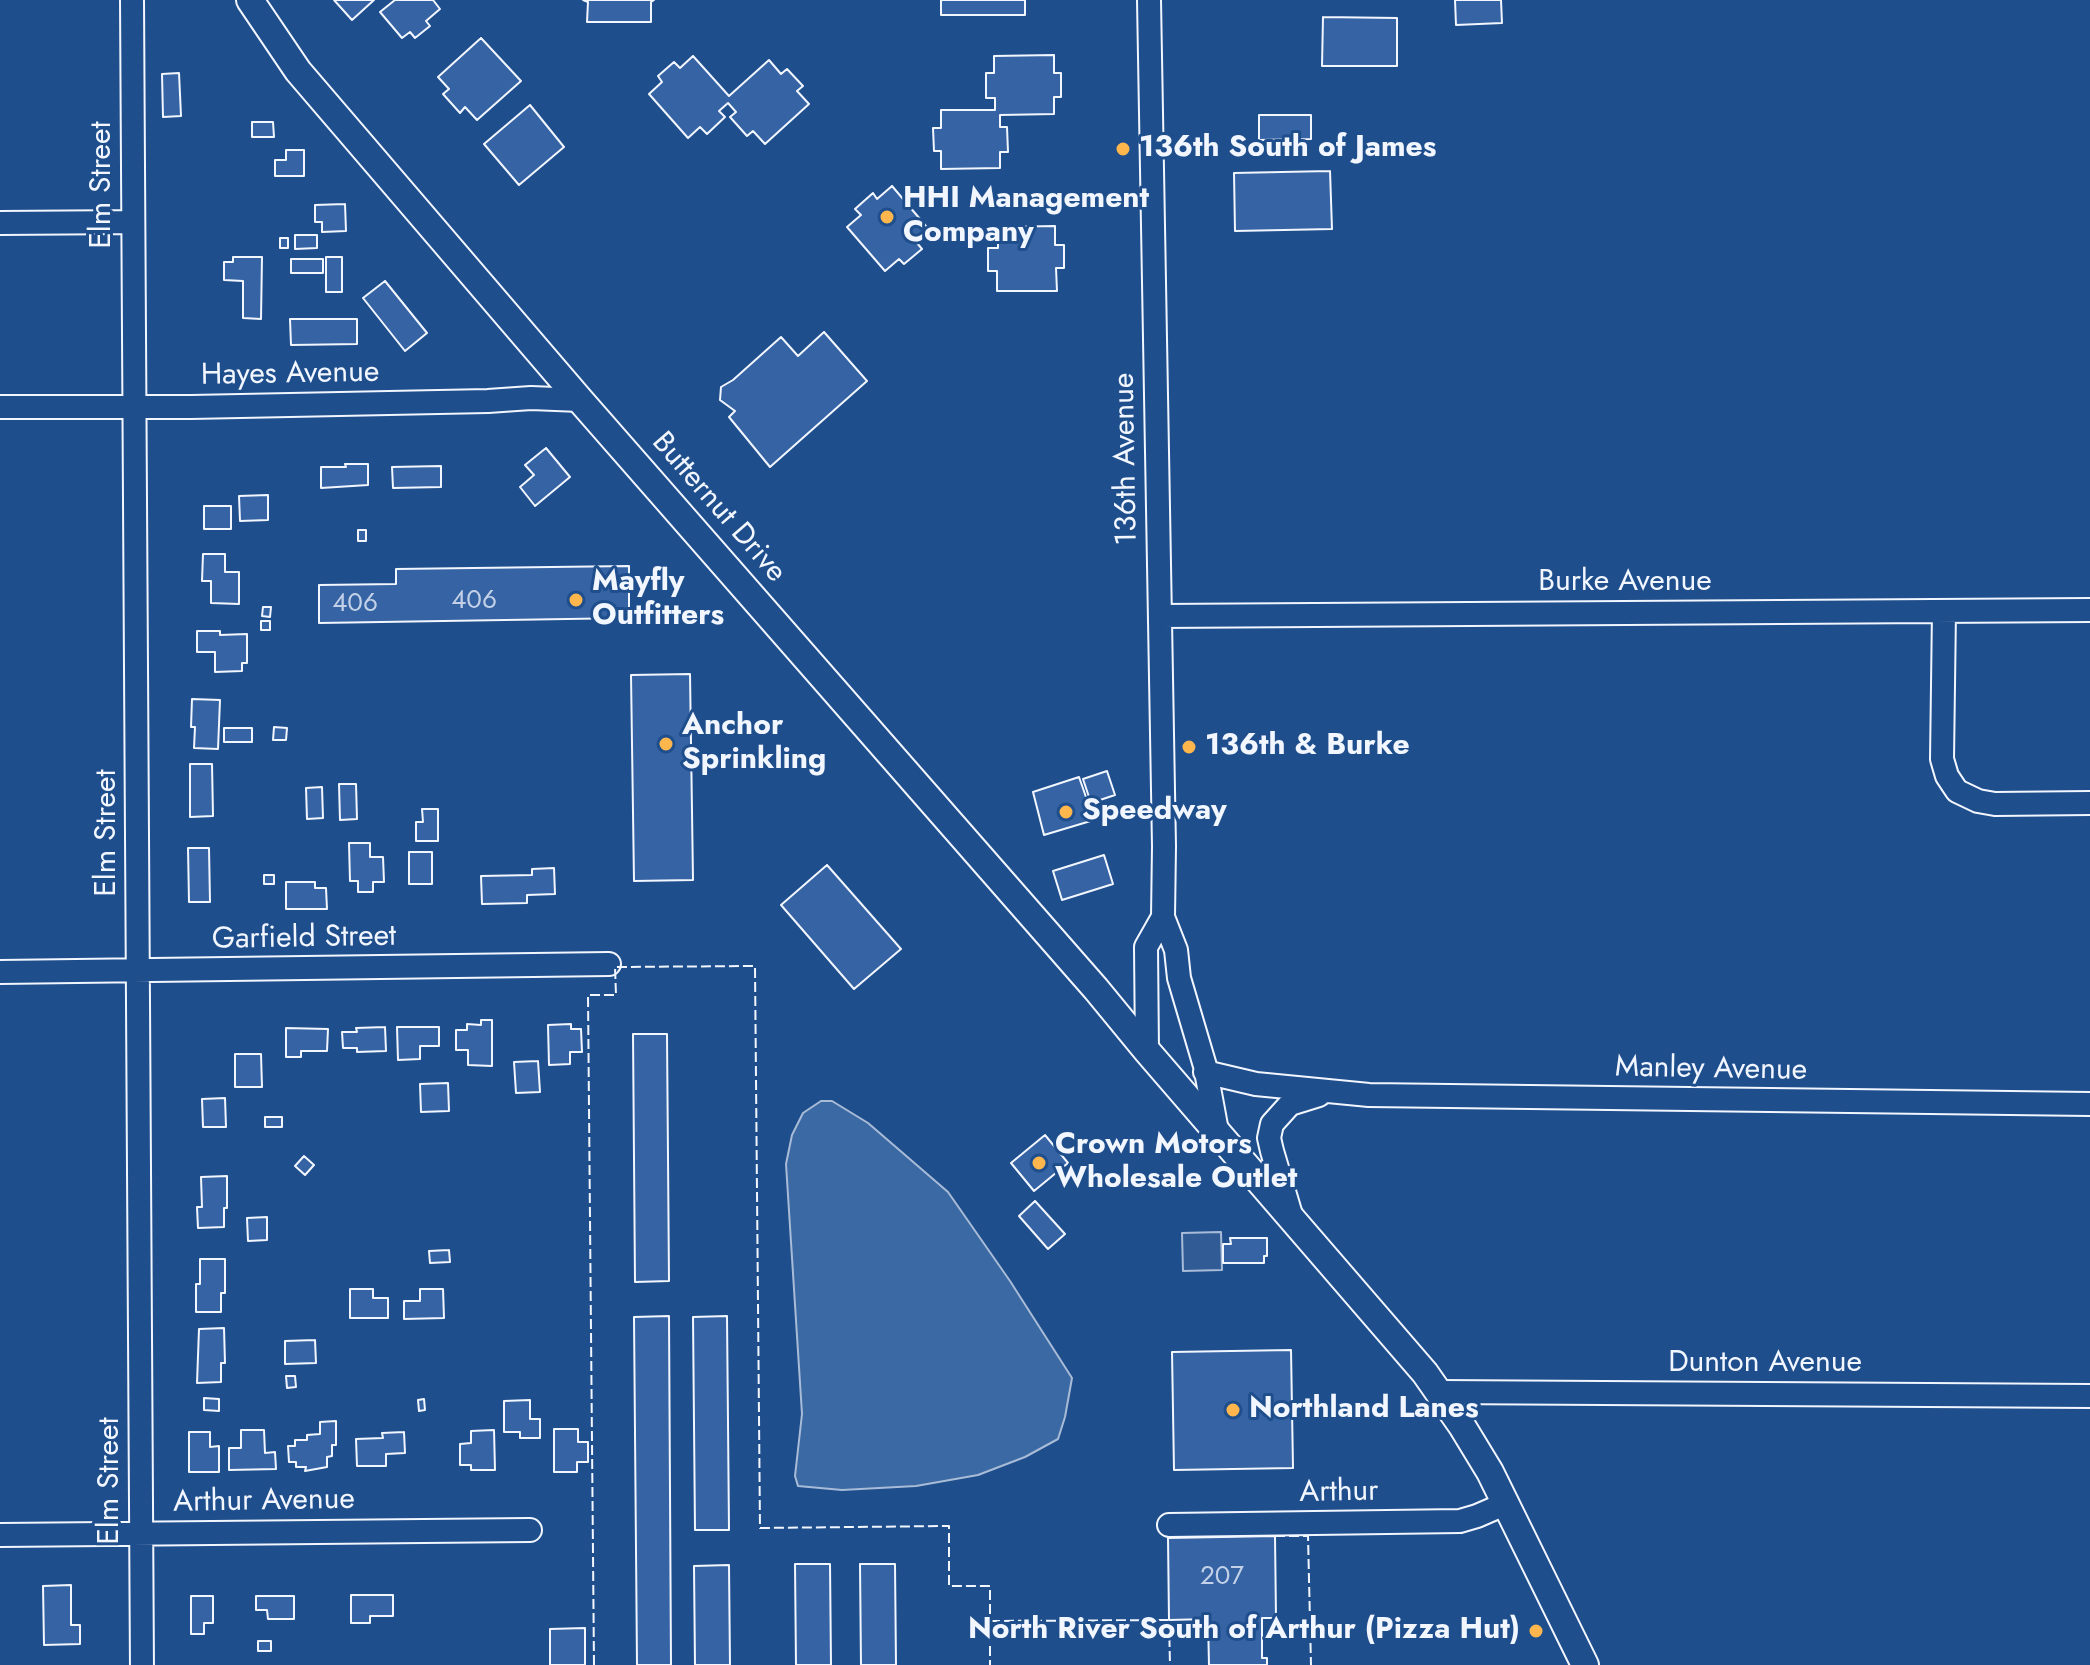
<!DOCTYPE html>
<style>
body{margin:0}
canvas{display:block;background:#1f4e8c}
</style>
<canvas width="2090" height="1665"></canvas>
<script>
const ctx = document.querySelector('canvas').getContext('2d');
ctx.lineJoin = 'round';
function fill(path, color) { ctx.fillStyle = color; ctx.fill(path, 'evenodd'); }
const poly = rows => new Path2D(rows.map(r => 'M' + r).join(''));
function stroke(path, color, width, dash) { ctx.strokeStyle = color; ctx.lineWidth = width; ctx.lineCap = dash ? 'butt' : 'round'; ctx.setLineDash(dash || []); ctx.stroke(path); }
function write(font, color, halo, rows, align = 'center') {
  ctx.font = font + ' Jost,sans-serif'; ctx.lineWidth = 6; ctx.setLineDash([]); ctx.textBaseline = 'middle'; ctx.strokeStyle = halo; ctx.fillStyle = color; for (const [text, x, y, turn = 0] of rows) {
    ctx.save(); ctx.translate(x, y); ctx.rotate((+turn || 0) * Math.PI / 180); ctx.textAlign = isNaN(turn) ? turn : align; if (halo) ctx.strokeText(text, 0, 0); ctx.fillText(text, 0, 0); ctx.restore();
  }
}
const parking = poly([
 [1221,1232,1222,1270,1183,1271,1182,1233,1221,1232]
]);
const water = poly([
 [821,1101,832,1101,868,1123,948,1192,1010,1281,1072,1378,1065,1417,1058,1439,1025,1457,978,1475,916,1486,842,1490,798,1486,795,1476,802,1414,786,1164,792,1135,803,1113,821,1101]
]);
const building = poly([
 [334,0,374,0,352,20,334,0],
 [395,0,433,0,440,9,426,21,430,26,415,38,410,32,402,38,380,12,395,0],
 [583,0,654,0,651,2,651,22,587,22,588,2,583,0],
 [941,0,1025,0,1025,15,941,15,941,0],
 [1455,0,1501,0,1502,23,1456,25,1455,0],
 [1323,17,1397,18,1397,66,1322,66,1323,17],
 [481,38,521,81,477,120,465,107,460,113,443,94,449,89,438,77,481,38],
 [1054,55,1054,73,1061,73,1061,97,1054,97,1054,114,1000,115,1000,127,1007,127,1008,152,1000,152,1000,168,941,169,941,151,934,151,933,128,941,128,941,110,995,110,995,98,986,98,986,73,994,73,994,56,1054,55],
 [693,56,729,96,769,60,781,74,787,69,803,86,797,91,809,104,765,144,753,131,747,136,730,117,736,112,728,103,719,111,725,117,707,134,700,127,688,138,649,94,662,82,658,76,674,62,680,68,693,56],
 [179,73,181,116,163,117,162,74,179,73],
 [530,105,564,147,519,185,484,144,530,105],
 [1259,115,1311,115,1311,139,1259,140,1259,115],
 [252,122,273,122,274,137,252,137,252,122],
 [286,150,304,150,304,176,275,176,275,160,286,160,286,150],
 [1330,171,1332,229,1235,231,1234,173,1330,171],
 [892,186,931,232,917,243,922,249,904,264,899,259,885,271,847,227,861,215,855,209,873,193,877,199,892,186],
 [345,204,346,231,322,232,322,222,315,222,315,205,345,204],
 [1055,226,1055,245,1064,245,1064,268,1056,268,1057,291,997,291,997,271,988,271,988,248,998,248,998,227,1055,226],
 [295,235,317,235,317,248,295,249,295,235],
 [280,238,288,238,288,248,280,248,280,238],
 [233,257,262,257,261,319,243,318,243,281,224,280,224,262,233,262,233,257],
 [326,257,342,257,342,292,326,292,326,257],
 [291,259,323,259,323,273,291,273,291,259],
 [385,281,427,333,405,351,363,298,385,281],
 [290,319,357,319,357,344,291,345,290,319],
 [824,332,867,381,770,467,729,417,735,411,720,400,721,387,733,380,781,337,798,356,824,332],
 [546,448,570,477,535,506,520,487,534,475,525,465,546,448],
 [345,464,368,464,368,485,321,488,321,467,346,467,345,464],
 [441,466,441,487,393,488,392,467,441,466],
 [268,495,268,520,240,521,239,496,268,495],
 [204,506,231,506,231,529,204,529,204,506],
 [358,530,366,530,366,541,358,541,358,530],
 [203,554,225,554,225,572,239,572,239,604,211,603,211,581,202,581,203,554],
 [629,566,629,618,319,623,319,585,396,584,396,569,629,566],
 [263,607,271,607,270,617,262,616,263,607],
 [261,621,270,621,270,630,261,630,261,621],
 [197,631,220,631,220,635,247,634,247,663,242,663,242,671,215,672,215,652,197,652,197,631],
 [690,674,693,880,634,881,631,675,690,674],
 [192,699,220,700,218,749,194,748,195,727,191,727,192,699],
 [274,727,287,728,286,740,273,740,274,727],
 [224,728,252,728,252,742,224,742,224,728],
 [190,764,212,764,213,816,190,817,190,764],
 [1107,771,1115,795,1091,803,1083,779,1107,771],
 [1079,777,1094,820,1044,835,1033,792,1079,777],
 [339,784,356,784,357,819,340,820,339,784],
 [322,787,323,818,307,819,306,788,322,787],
 [422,809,438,809,438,841,416,841,416,822,423,822,422,809],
 [349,843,370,843,370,857,383,857,384,882,373,882,373,892,358,892,358,881,350,881,349,843],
 [188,848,209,848,210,902,189,902,188,848],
 [409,852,432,852,432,884,409,884,409,852],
 [1104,855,1113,884,1062,900,1053,871,1104,855],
 [827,865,901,949,854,989,781,905,827,865],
 [554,868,555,894,527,895,527,903,482,904,481,876,532,875,532,869,554,868],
 [264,875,274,875,274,884,264,884,264,875],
 [286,882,315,882,315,888,326,888,327,909,286,909,286,882],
 [481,1020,492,1020,492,1066,468,1065,468,1050,456,1050,456,1030,467,1030,467,1024,481,1025,481,1020],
 [571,1024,571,1029,581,1029,582,1052,570,1052,570,1064,549,1065,548,1025,571,1024],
 [385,1027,386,1051,357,1052,357,1048,343,1048,342,1032,357,1032,356,1028,385,1027],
 [397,1027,439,1027,439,1046,420,1046,420,1059,398,1060,397,1027],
 [286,1028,328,1029,327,1051,301,1051,301,1057,286,1057,286,1028],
 [633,1034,667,1034,669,1281,635,1282,633,1034],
 [235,1054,261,1054,262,1087,235,1087,235,1054],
 [538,1061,540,1092,516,1093,514,1062,538,1061],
 [448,1083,449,1111,421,1112,420,1084,448,1083],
 [225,1098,226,1127,203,1127,202,1099,225,1098],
 [265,1117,282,1117,282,1127,265,1127,265,1117],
 [1045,1135,1068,1163,1034,1191,1011,1163,1045,1135],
 [304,1156,314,1165,305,1175,295,1166,304,1156],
 [227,1176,227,1208,224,1208,224,1227,198,1228,197,1207,202,1207,201,1177,227,1176],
 [1035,1201,1065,1234,1048,1249,1019,1216,1035,1201],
 [267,1217,267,1240,248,1241,247,1218,267,1217],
 [1230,1238,1267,1238,1267,1256,1264,1256,1264,1263,1223,1263,1223,1244,1231,1244,1230,1238],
 [449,1250,450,1262,430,1263,429,1251,449,1250],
 [200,1259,225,1259,225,1293,221,1293,221,1312,196,1312,196,1284,200,1284,200,1259],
 [350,1289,373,1289,373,1298,388,1298,388,1318,350,1318,350,1289],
 [420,1289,443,1289,444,1318,404,1319,404,1301,420,1301,420,1289],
 [669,1316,671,1665,637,1665,634,1317,669,1316],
 [727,1316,729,1530,695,1530,693,1317,727,1316],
 [224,1328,225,1363,221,1363,221,1382,197,1383,199,1329,224,1328],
 [315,1340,316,1363,285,1364,285,1341,315,1340],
 [1291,1350,1293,1468,1174,1470,1172,1352,1291,1350],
 [286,1376,295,1376,296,1387,287,1388,286,1376],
 [204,1398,219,1399,219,1411,204,1410,204,1398],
 [424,1399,425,1410,419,1411,418,1400,424,1399],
 [530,1400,530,1419,540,1419,540,1438,520,1438,520,1432,504,1432,504,1401,530,1400],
 [336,1421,336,1445,332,1445,332,1456,327,1457,327,1467,305,1471,306,1467,296,1467,296,1462,289,1462,288,1446,295,1446,295,1440,307,1440,307,1435,320,1434,320,1422,336,1421],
 [554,1429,578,1429,578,1442,588,1442,588,1462,577,1462,577,1472,554,1472,554,1429],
 [241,1430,264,1430,265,1453,275,1452,276,1469,229,1470,229,1448,241,1448,241,1430],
 [494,1430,495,1470,471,1470,471,1465,460,1465,460,1444,471,1443,471,1431,494,1430],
 [189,1432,210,1432,210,1447,219,1446,219,1472,189,1472,189,1432],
 [404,1432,405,1453,386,1454,386,1466,357,1466,356,1439,383,1438,382,1433,404,1432],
 [1275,1536,1276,1618,1262,1618,1262,1658,1267,1658,1267,1665,1209,1665,1208,1619,1169,1620,1168,1538,1275,1536],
 [795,1564,830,1564,831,1665,796,1665,795,1564],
 [860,1564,895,1564,896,1665,861,1665,860,1564],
 [729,1565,730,1665,695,1665,694,1566,729,1565],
 [71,1585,71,1625,80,1625,80,1644,44,1645,43,1586,71,1585],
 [351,1595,393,1595,393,1616,370,1616,370,1623,351,1623,351,1595],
 [191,1596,213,1596,213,1623,204,1623,204,1634,191,1634,191,1596],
 [256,1596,294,1596,294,1619,268,1619,267,1610,256,1610,256,1596],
 [585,1628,585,1665,550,1665,550,1629,585,1628],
 [258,1641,271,1641,271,1651,258,1651,258,1641]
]);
const minor = poly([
 [132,0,142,1665],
 [1149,0,1164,846,1163,917,1176,950,1179,978,1205,1066,1217,1131],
 [0,223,133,222],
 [0,407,191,407,488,401,531,398,580,400],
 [1944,611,1942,759,1947,776,1957,791,1978,801,1995,804,2090,803],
 [1160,616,2090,610],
 [0,972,609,964],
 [1147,1051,1146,947,1163,917],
 [1205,1072,1256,1084,1369,1095,2090,1104],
 [1291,1215,1272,1151,1269,1138,1272,1124,1290,1104,1319,1095],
 [1440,1392,2090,1396],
 [1169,1525,1460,1521,1477,1516,1507,1503],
 [0,1535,530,1530]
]);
const major = poly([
 [250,0,298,71,580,400,1096,989,1147,1051,1425,1373,1462,1426,1490,1472,1585,1665]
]);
const fence = poly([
 [1275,1536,1308,1536,1311,1665],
 [990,1621,1169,1620,1170,1665],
 [594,1665,588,995,616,995,615,967,755,966,760,1528,949,1526,949,1586,990,1586,990,1665]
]);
const markers = [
 [1123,149,8,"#ffb74d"],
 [887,217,8,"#ffb74d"],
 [576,600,8,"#ffb74d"],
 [666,744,8,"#ffb74d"],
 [1189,747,8,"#ffb74d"],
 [1066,812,8,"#ffb74d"],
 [1039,1163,8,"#ffb74d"],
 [1233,1410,8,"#ffb74d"],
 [1536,1631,8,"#ffb74d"]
];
const numberNames = [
 ["406",474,602],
 ["406",355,605],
 ["207",1222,1578]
];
const poiNames = [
 ["136th South of James",1139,149],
 ["HHI Management",903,200],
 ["Company",903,234],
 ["Mayfly",592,583],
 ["Outfitters",592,617],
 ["Anchor",682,727],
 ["Sprinkling",682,761],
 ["136th & Burke",1205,747],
 ["Speedway",1082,812],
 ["Crown Motors",1055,1146],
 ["Wholesale Outlet",1055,1180],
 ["Northland Lanes",1249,1410],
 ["North River South of Arthur (Pizza Hut)",1520,1631,"right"]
];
const streetNames = [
 ["Elm Street",103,185,-90],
 ["Hayes Avenue",290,375,-1],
 ["136th Avenue",1127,459,-91],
 ["Butternut Drive",718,508,49],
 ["Burke Avenue",1625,583],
 ["Elm Street",108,833,-90],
 ["Garfield Street",304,939,-1],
 ["Manley Avenue",1711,1070,1],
 ["Dunton Avenue",1765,1364],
 ["Elm Street",111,1481,-90],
 ["Arthur",1339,1493,-1],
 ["Arthur Avenue",264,1502,-1]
];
fill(parking, '#305b95');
stroke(parking, '#a8bbd7', 2);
fill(water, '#3b69a3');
stroke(water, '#a8bbd7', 2);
fill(building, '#3563a3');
stroke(building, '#f2f6ff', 2);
stroke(minor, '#f2f6ff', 26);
stroke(major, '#f2f6ff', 30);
stroke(minor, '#1f4e8c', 22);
stroke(major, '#1f4e8c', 26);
stroke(fence, '#f2f6ff', 2, [10, 4]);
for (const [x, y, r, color] of markers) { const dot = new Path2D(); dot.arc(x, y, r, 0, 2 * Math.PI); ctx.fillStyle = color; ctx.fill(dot); stroke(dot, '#1f4e8c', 3); }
write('26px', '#c3d1e8', null, numberNames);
write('bold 30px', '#f2f6ff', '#1f4e8c', poiNames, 'left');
write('30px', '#f2f6ff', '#1f4e8c', streetNames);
</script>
